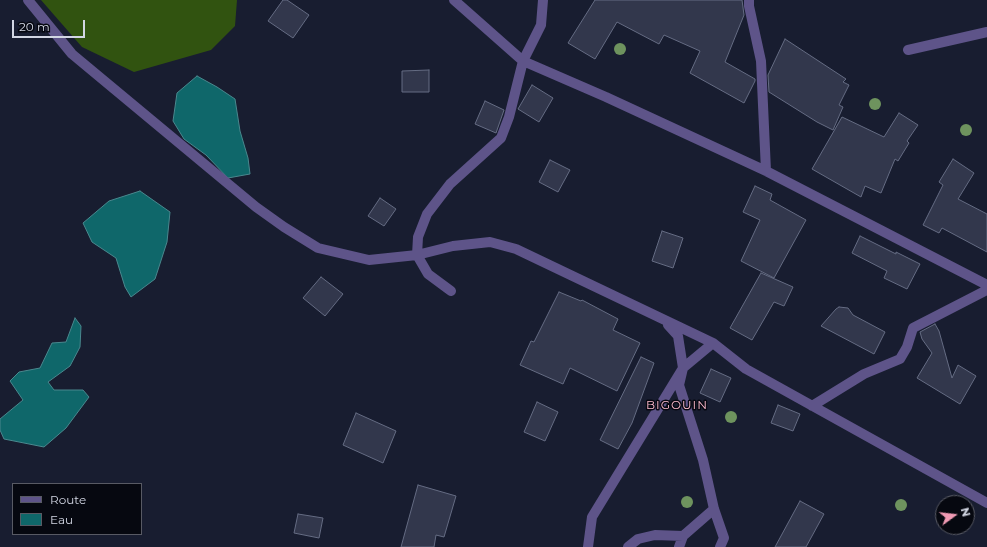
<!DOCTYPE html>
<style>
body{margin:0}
#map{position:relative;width:987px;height:547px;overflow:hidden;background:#181d30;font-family:Montserrat,sans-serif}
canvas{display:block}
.legend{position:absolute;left:12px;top:483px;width:130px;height:52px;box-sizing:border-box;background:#060810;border:1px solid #585a64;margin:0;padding:5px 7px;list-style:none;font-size:12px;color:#d2d6e3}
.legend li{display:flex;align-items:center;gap:8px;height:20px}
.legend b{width:20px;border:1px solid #585a64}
.north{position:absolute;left:935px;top:495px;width:40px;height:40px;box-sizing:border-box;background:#060810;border:1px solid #585a64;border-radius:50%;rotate:75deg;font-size:11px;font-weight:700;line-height:16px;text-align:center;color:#d2d6e3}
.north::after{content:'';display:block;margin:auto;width:14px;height:18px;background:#f09ab4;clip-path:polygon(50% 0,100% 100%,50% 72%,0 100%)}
.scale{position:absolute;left:12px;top:20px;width:73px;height:18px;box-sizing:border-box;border:2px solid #d2d6e3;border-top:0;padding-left:5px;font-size:12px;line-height:14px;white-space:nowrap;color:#d2d6e3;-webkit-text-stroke:3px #060810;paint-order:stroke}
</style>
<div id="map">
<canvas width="987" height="547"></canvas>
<ul class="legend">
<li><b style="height:5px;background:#5e5489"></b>Route</li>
<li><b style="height:11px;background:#0f676a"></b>Eau</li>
</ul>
<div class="north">N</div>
<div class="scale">20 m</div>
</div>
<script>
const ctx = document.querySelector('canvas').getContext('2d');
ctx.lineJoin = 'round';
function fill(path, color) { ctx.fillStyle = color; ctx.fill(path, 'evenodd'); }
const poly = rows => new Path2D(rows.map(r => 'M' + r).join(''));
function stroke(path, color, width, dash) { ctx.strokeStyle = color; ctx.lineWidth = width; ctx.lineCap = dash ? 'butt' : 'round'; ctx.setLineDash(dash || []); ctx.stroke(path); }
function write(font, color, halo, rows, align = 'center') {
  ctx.font = font + ' Montserrat,sans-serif'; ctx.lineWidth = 3; ctx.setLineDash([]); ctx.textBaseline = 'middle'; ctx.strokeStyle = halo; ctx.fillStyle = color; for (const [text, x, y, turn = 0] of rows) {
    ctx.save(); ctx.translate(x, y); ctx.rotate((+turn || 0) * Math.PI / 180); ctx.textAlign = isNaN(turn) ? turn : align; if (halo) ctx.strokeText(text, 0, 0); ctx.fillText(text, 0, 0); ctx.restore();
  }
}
const forest = poly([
 [41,0,237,0,235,26,211,50,134,72,82,47]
]);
const water = poly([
 [197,76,217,87,235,99,240,131,248,158,250,174,228,178,206,155,184,139,173,121,177,93,197,76],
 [140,191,170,212,167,242,155,279,131,297,125,287,116,258,92,242,83,223,109,201,140,191],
 [75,318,81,326,80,347,70,366,48,382,54,390,83,390,89,397,66,428,44,447,4,439,0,430,0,419,23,400,10,381,19,372,40,368,52,343,66,342,75,318]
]);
const building = poly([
 [283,0,287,0,309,15,293,38,268,21,283,0],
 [595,0,742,0,744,15,725,62,755,79,755,81,744,103,690,73,700,51,664,35,659,44,617,22,595,59,568,43,595,0],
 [785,39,846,79,843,82,849,85,839,105,843,107,833,130,817,122,769,92,768,75,785,39],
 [429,70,429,92,402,92,402,71,429,70],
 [532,85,553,98,539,122,518,109,532,85],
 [485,101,504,110,496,133,475,124,485,101],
 [899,113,918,125,907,141,909,143,898,161,895,159,881,193,865,186,861,197,812,169,842,117,884,137,899,113],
 [953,159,974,173,958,199,987,214,987,252,942,228,939,233,923,225,943,185,939,182,953,159],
 [550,160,570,170,558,192,539,182,550,160],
 [755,186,772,194,770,200,806,220,774,278,741,261,760,220,743,212,755,186],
 [380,198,396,209,384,226,368,216,380,198],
 [662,231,683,238,673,268,652,261,662,231],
 [860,236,896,254,896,252,920,264,907,289,884,278,887,271,852,253,860,236],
 [761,273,793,287,784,306,774,302,752,340,730,328,761,273],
 [321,277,343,294,325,316,303,298,321,277],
 [559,292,581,301,582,300,618,319,613,330,640,343,617,391,570,368,563,384,520,365,531,341,534,342,559,292],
 [839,307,848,308,853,315,885,332,874,354,821,326,836,309,839,307],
 [935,324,939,331,952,378,958,365,976,376,960,404,917,378,932,353,922,339,920,332,935,324],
 [641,357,654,363,632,423,618,449,600,440,641,357],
 [711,369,731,378,720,402,700,393,711,369],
 [537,402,558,412,545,441,524,432,537,402],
 [778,405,800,414,793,431,771,423,778,405],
 [356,413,396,431,383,463,343,445,356,413],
 [418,485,456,496,444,537,436,535,434,547,401,547,418,485],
 [800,501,824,514,806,547,775,547,800,501],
 [298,514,323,518,319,538,294,533,298,514]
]);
const minor = poly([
 [28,0,72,54,256,207,284,227,318,248,369,260,417,255,453,246,490,242,516,249,713,343,746,369,987,503],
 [454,0,523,61,606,97,766,171,987,285],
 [749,0,749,6,761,61,766,171],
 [908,50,987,32],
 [451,291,428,274,417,255,418,237,427,214,450,184,501,138,509,117,523,61,541,25,543,0],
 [668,325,678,336,683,368,679,385,703,460,714,509,724,538,720,547],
 [812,406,864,374,900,359,907,347,913,328,987,290],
 [588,547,592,517,683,368,713,343],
 [628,547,638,539,655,535,683,536],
 [679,547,683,536,714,509]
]);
const trees = [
 [620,49],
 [875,104],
 [966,130],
 [731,417],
 [687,502],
 [901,505]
];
const neighbourhoodNames = [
 ["BIGOUIN",677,405]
];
fill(forest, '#315310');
fill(water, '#0f676a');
stroke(water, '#4a888e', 1);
fill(building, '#32374c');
stroke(building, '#656c83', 1);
stroke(minor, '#5e5489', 10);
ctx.fillStyle = '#6e935e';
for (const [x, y] of trees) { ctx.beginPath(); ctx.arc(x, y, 6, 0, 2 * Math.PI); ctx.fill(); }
ctx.letterSpacing = '1px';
write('12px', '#ffbccf', '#060810', neighbourhoodNames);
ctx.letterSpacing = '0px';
</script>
